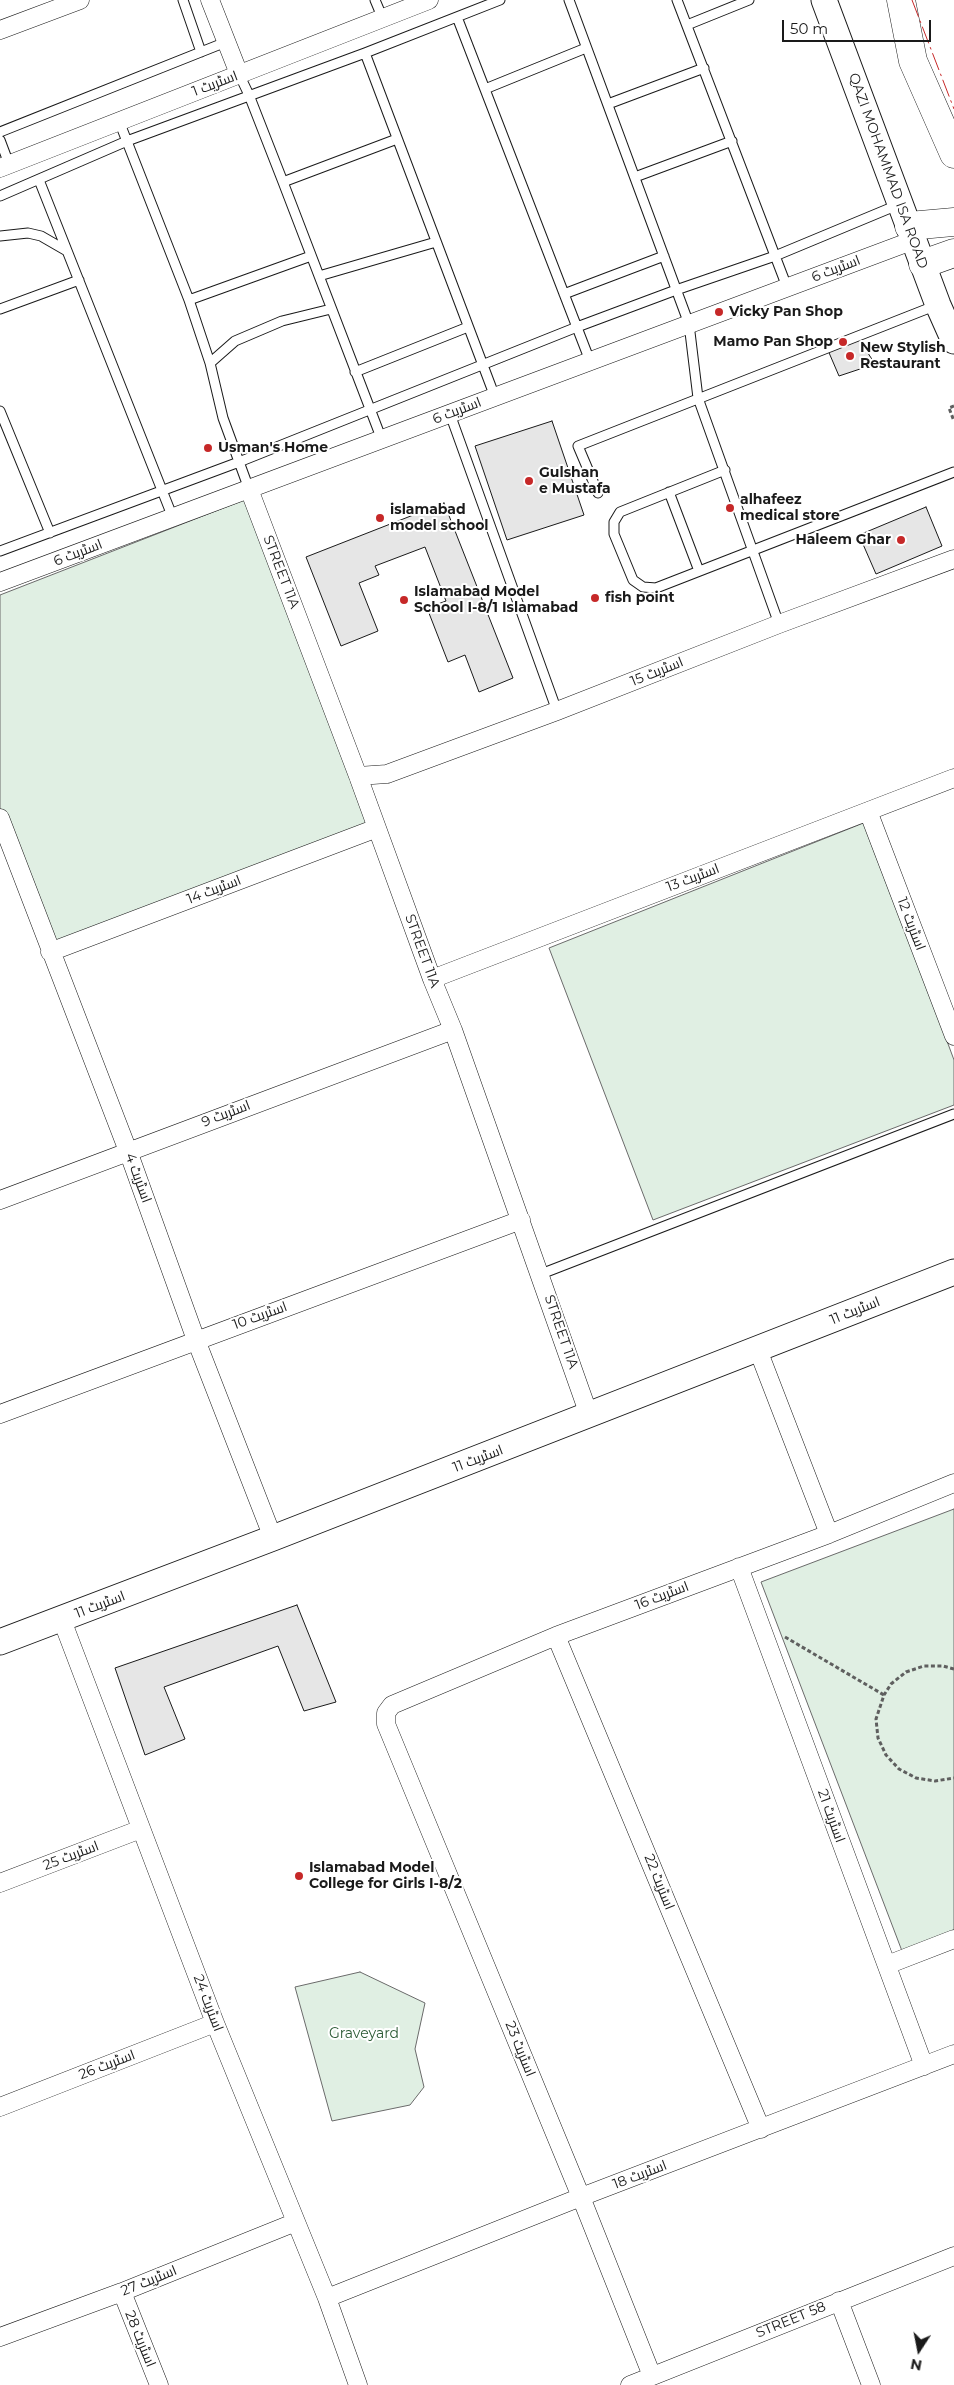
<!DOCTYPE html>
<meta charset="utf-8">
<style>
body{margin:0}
#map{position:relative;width:954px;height:2385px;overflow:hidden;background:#fff;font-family:Montserrat,sans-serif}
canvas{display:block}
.north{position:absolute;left:894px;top:2325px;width:50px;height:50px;-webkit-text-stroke:4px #fff;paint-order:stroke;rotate:191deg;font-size:14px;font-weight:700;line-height:20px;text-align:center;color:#1a1a1a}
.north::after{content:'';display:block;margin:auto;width:18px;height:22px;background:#1a1a1a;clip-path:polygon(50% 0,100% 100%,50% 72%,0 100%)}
.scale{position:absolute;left:782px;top:20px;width:149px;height:22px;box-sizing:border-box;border:2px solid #1a1a1a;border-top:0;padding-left:6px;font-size:15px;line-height:18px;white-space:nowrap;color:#1a1a1a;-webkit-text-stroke:4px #fff;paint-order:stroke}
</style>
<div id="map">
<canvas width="954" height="2385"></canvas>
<div class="north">N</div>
<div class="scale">50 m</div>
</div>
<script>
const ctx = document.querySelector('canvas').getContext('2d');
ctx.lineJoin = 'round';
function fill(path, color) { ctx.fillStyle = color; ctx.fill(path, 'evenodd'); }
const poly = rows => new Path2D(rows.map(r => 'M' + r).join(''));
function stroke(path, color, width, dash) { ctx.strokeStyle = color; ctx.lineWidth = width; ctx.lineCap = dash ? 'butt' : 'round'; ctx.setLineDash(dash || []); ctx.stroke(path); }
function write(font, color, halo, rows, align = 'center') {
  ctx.font = font + ' Montserrat,Cairo,sans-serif'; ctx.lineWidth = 4; ctx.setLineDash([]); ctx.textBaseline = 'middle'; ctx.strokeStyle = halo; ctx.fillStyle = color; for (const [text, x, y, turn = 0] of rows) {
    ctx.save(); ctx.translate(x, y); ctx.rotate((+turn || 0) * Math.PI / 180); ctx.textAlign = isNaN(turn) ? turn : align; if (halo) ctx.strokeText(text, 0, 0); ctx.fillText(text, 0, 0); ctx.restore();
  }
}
const green = poly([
 [249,498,377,828,50,952,0,818,0,595,249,498],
 [866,822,954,1060,954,1105,653,1220,549,948,866,822],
 [954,1509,954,1931,902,1951,761,1582,954,1509],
 [360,1972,425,2003,415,2049,424,2087,410,2105,332,2121,295,1987,360,1972]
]);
const building = poly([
 [857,336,875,364,839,376,827,348,857,336],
 [552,421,584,515,507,540,475,446,552,421],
 [444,503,513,678,479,692,465,655,448,662,427,608,446,601,425,547,375,566,379,575,359,583,378,631,341,646,306,557,444,503],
 [926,507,942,546,876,574,859,535,926,507],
 [297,1605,336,1702,304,1711,278,1646,164,1687,185,1739,145,1755,115,1668,297,1605]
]);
const path = poly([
 [954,406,949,408,954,421],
 [785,1637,884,1695],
 [954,1669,943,1666,924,1666,906,1672,891,1684,884,1695,876,1719,878,1738,886,1755,899,1769,916,1778,935,1781,954,1778]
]);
const lane = poly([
 [183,0,201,52],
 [375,0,383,19],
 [569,0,689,324,698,398,779,624],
 [677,0,787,287],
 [457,17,590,361],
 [687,25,749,0],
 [365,53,495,397],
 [239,74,249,95,283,182,382,440],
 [485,89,586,48],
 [608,104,704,68],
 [119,121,189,300,210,363,223,418,249,489],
 [0,132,226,42],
 [0,140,9,164],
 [635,177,732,141],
 [39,180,173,518],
 [283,182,397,139],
 [0,196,127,141,365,53,500,0],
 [0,236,28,233,41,236,67,251],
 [319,276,436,242],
 [564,294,664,256],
 [189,300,311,256],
 [0,309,79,280],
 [210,363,235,341,282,321,331,309],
 [355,372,468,327],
 [0,411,50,533],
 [450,414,557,711],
 [725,470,620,512,614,522,614,534,633,580,643,587,656,588,954,472],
 [669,492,699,571],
 [598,493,578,446,937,305],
 [0,551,239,462,577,327,676,290,775,256,900,204],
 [541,1274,954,1114]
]);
const street = poly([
 [210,0,239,74],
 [0,30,80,0],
 [0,168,429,0],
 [249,489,358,776,432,979,453,1030,589,1415],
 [0,582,914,240],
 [358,776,387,774,557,711,779,624,954,559],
 [868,811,954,1036],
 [0,818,128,1151,196,1340,273,1538],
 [50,952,377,828],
 [432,979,954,778],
 [0,1200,453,1030],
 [758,1350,829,1534],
 [0,1414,521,1220],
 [739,1567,924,2066],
 [62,1620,215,2023,327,2298,358,2385],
 [556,1636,761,2129],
 [0,1883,141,1829],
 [887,1965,954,1939],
 [0,2107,215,2023],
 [122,2292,159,2385],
 [327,2298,581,2197,954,2054],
 [839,2301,871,2385],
 [0,2337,122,2292,296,2222],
 [652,2376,581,2197,386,1724,386,1713,392,1705,556,1636,829,1534,954,1483],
 [630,2385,954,2256]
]);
const secondary = poly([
 [824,0,938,305,954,341],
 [0,1642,273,1538,954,1272]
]);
const primary = poly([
 [901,0,913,61,954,154],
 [909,226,954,222],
 [923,264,954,253]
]);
const power = poly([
 [912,0,954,109]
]);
const markers = [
 [719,312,5,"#c62828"],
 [843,342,5,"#c62828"],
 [850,356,5,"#c62828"],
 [208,448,5,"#c62828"],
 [529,481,5,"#c62828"],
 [730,508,5,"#c62828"],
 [380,518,5,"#c62828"],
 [901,540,5,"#c62828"],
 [595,598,5,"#c62828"],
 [404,600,5,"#c62828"],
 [299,1876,5,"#c62828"]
];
const streetNames = [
 ["اسٹریٹ 1",215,84,-21],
 ["QAZI MOHAMMAD ISA ROAD",888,171,70],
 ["اسٹریٹ 6",836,269,-21],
 ["اسٹریٹ 6",457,411,-21],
 ["اسٹریٹ 6",78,553,-21],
 ["STREET 11A",281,572,69],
 ["اسٹریٹ 15",657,672,-22],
 ["اسٹریٹ 13",693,878,-21],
 ["اسٹریٹ 14",214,890,-21],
 ["اسٹریٹ 12",911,924,69],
 ["STREET 11A",422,951,70],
 ["اسٹریٹ 9",226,1114,-21],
 ["اسٹریٹ 4",138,1178,70],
 ["اسٹریٹ 11",855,1311,-22],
 ["اسٹریٹ 10",260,1316,-20],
 ["STREET 11A",561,1332,71],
 ["اسٹریٹ 11",478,1459,-21],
 ["اسٹریٹ 16",662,1596,-21],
 ["اسٹریٹ 11",100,1605,-21],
 ["اسٹریٹ 21",831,1816,70],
 ["اسٹریٹ 25",71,1856,-21],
 ["اسٹریٹ 22",659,1882,68],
 ["اسٹریٹ 24",208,2003,69],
 ["اسٹریٹ 23",520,2049,68],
 ["اسٹریٹ 26",107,2065,-21],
 ["اسٹریٹ 18",640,2175,-21],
 ["اسٹریٹ 27",149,2281,-22],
 ["STREET 58",791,2320,-22],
 ["اسٹریٹ 28",140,2339,68]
];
const poiNames = [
 ["Vicky Pan Shop",729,312],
 ["Mamo Pan Shop",833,342,"right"],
 ["New Stylish",860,348],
 ["Restaurant",860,364],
 ["Usman's Home",218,448],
 ["Gulshan",539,473],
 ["e Mustafa",539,489],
 ["alhafeez",740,500],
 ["medical store",740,516],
 ["islamabad",390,510],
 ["model school",390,526],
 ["Haleem Ghar",891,540,"right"],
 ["Islamabad Model",414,592],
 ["School I-8/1 Islamabad",414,608],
 ["fish point",605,598],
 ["Islamabad Model",309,1868],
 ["College for Girls I-8/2",309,1884]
];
const parkNames = [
 ["Graveyard",364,2034]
];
fill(green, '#e0efe3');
stroke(green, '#6a6a6a', 1);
fill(building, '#e6e6e6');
stroke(building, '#1a1a1a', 1);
stroke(lane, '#1a1a1a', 11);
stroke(street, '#1a1a1a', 19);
stroke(secondary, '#1a1a1a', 27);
stroke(primary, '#1a1a1a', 29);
stroke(path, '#5f5f5f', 3, [4, 2.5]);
stroke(lane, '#fff', 9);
stroke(street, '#fff', 18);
stroke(secondary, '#fff', 25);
stroke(primary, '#fff', 28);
stroke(power, '#c62828', 1, [18, 4, 2.5, 4]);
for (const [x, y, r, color] of markers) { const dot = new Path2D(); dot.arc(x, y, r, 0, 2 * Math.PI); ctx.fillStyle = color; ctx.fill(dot); stroke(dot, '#fff', 2); }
write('14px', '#1a1a1a', '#fff', streetNames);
write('bold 14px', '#1a1a1a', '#fff', poiNames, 'left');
write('14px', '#2b5a34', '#fff', parkNames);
</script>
